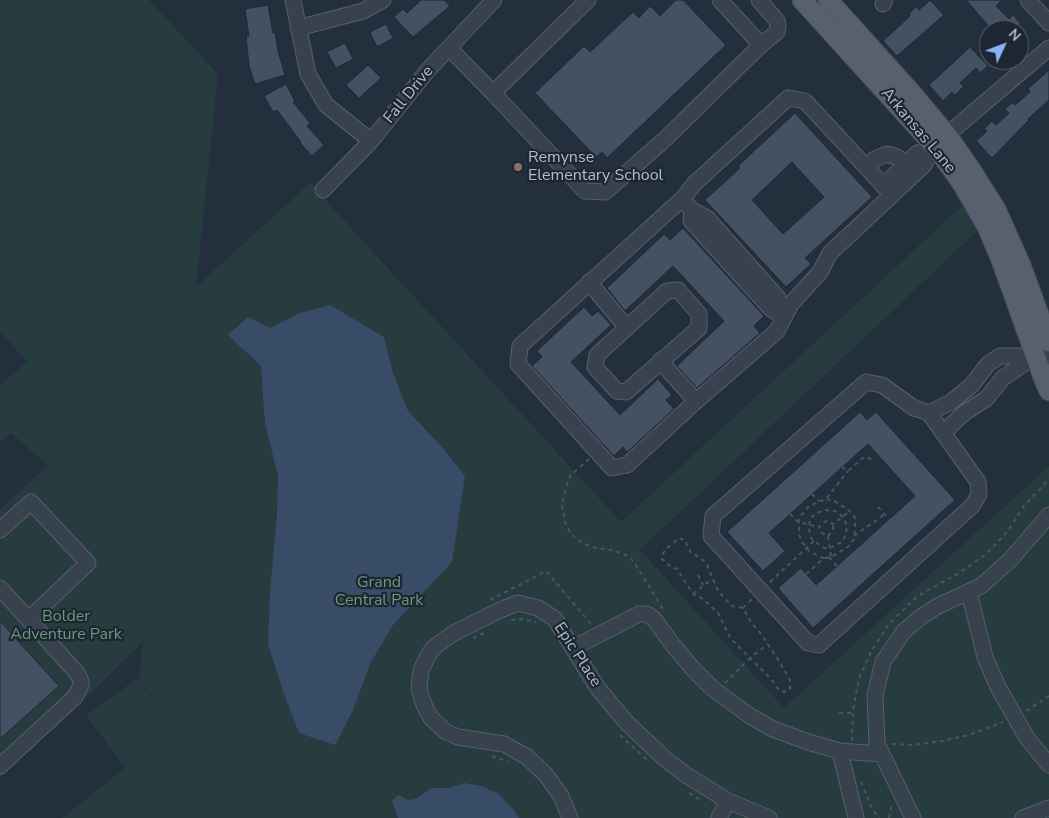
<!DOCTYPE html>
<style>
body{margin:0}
#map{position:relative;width:1049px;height:818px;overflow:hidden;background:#242f3e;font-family:"Nunito Sans",sans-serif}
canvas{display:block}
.north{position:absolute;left:979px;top:20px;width:50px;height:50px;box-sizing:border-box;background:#1d2633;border:1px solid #59626f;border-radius:50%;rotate:47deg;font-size:14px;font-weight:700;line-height:20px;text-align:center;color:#b4bcc9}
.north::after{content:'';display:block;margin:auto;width:18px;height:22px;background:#8ab4f8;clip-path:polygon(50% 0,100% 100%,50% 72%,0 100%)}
</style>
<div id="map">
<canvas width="1049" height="818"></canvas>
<div class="north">N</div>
</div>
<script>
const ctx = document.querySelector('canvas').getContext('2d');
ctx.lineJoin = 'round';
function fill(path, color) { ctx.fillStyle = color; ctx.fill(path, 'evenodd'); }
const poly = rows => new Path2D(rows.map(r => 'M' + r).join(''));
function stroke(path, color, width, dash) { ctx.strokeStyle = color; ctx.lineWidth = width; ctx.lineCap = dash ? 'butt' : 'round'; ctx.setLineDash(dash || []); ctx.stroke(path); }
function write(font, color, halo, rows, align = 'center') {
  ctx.font = font + ' "Nunito Sans",sans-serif'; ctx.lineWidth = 4.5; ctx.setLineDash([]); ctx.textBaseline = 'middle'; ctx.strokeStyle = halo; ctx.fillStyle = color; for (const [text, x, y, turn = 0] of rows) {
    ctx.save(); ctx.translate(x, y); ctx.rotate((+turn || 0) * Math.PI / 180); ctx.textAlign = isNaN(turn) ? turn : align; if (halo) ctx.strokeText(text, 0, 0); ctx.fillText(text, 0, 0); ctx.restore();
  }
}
const green = poly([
 [0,0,149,0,218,74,196,287,311,182,329,204,621,522,965,203,978,230,640,550,784,708,1049,466,1049,818,62,818,125,768,86,715,137,679,222,782,139,680,143,642,94,690,0,778,0,510,48,465,11,433,0,442,0,386,27,361,0,332]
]);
const water = poly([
 [330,305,384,337,393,373,408,411,441,446,465,476,452,562,393,625,371,662,352,712,335,745,299,733,283,691,268,644,270,593,277,514,278,476,265,423,261,366,228,335,248,317,270,328,300,313],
 [464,783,481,786,499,794,514,810,519,818,398,818,392,801,398,795,408,800,415,799,432,788,449,788]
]);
const building = poly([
 [421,0,444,0,450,6,413,37,394,17,403,9,407,13,421,0],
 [676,0,683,0,726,45,607,158,602,152,596,157,535,93,584,46,590,52,633,12,639,18,650,6,660,16,676,0],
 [930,0,944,15,897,56,883,41,910,16,909,14,916,7,919,10,930,0],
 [966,0,1002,0,996,6,1009,19,1013,15,1020,23,1017,26,1021,30,992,30,966,0],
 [268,5,273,33,275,32,278,51,285,75,255,84,249,66,246,36,249,36,245,9,268,5],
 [386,24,393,38,377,47,370,32,386,24],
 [345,43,353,59,336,68,327,52,345,43],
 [970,47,988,66,980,73,976,68,960,83,964,86,955,95,952,92,943,101,929,85,970,47],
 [368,65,381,78,359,98,346,85,368,65],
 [1049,70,1049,100,1028,119,1029,120,992,158,976,141,987,131,984,129,992,121,996,125,1009,113,1005,109,1013,102,1015,105,1030,92,1028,89,1049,70],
 [286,84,295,101,293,102,310,123,307,126,324,145,312,156,300,143,301,142,277,110,273,112,264,96,286,84],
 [795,113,872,197,805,258,811,264,786,287,705,200,740,168,738,166,795,113],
 [792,162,824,197,783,234,752,200,792,162],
 [683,228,764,316,754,326,760,333,697,388,677,366,724,321,673,266,625,311,607,288,664,234,670,240,683,228],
 [584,307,592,316,598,311,611,325,571,362,620,415,658,379,672,395,666,400,674,409,627,452,623,447,614,456,532,366,542,357,537,351,584,307],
 [860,412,867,420,876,412,955,500,813,628,778,588,801,568,816,585,915,496,868,444,769,533,785,551,763,571,727,532,860,412],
 [0,621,59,686,0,739,0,621]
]);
const path = poly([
 [589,459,570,476,566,488,562,506,566,526,575,538,582,543,596,548,613,550,628,556,634,562,663,609],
 [842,467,848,471,864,457,872,459],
 [812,494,819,501],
 [878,507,889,519],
 [825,510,835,511,842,516,847,525,846,534,842,542,830,548,824,548,817,543,811,538,809,529,810,519,816,513,825,510],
 [790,514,798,522,819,527],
 [828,536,833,530,833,524],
 [854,536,885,514],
 [831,556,828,536,822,533,819,527,826,521,833,524,850,511],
 [829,557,837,566],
 [825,558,831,557,848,547,854,539,855,529,855,518,850,511,834,501,826,499],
 [806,574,824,558,820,557,809,551,802,542,799,534,799,518,809,506,826,499,848,471],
 [698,575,703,585],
 [770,582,814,541],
 [693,594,712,579],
 [490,600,546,571,591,624],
 [743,608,752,599],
 [511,620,522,619,536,622],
 [473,638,484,633],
 [725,683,750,658,731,639,718,613,703,599,693,594,677,569,671,567,662,559,662,555,666,549,679,538,685,540,691,553,701,558,707,565,718,591,732,606,743,608,751,622,761,634,779,661,790,680,790,689,784,692,778,689,771,679,750,658,768,644],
 [1026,711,1049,696],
 [839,713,852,713],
 [620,735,648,761],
 [852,741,853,710,859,678,872,650,889,624,911,602,923,593,959,573,985,555,1008,531,1024,506,1049,479],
 [892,744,913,745,942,741,969,735,1003,722],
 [492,756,509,762],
 [861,782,871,806,879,818],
 [689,793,702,801],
 [889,818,892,805]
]);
const minor = poly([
 [293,0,308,74,326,105,371,141],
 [759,0,777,21,778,26,777,32,761,45],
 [1028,0,1049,23],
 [883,4,885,0],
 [298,28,363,11,383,0],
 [449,48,493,93,588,0],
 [493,93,585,191,605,192,663,141,761,45,720,0],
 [788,98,805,101,892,195,830,253,820,272,791,304,777,331,694,403,627,465,612,468,518,364,520,346,682,199,695,183,788,98],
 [867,167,875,159,887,154,897,157,905,164],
 [883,186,916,154,934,146,1049,48],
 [323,190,371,141,428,70,494,0],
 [892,195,924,165,934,146],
 [682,199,692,210,707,218,778,298,784,317],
 [692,210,691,221,771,309,784,317],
 [589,282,627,328],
 [678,290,699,314,699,328,626,392,617,391,595,367,597,355,667,291,678,290],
 [660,361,696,401],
 [929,413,978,482,979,494,973,505,819,645,808,643,711,536,713,516,866,382,882,385,914,408,929,413,951,402,971,386,988,364,1000,356,1035,356,1049,353],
 [944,432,964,413,986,399,1003,378,1035,356],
 [0,530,31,502,88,563,29,619],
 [0,588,77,673,81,681,81,685,75,697,0,766],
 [969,592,985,657,998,687,1027,738,1049,765],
 [573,648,639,614,647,614,654,619,672,644,693,669,713,689,750,716,773,729,808,742,840,751,881,754],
 [840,751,856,818],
 [570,818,561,796,546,775,527,757,504,744,458,737,446,732,431,718,425,707,422,699,419,688,421,670,428,656,433,648,452,634,500,610,518,603,538,608,555,619,597,687,626,722,664,758,686,775,728,801,769,818],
 [719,818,728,801],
 [913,818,877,744,875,695,883,662,904,631,922,616,938,606,981,586,1011,559,1049,515],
 [1023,818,1049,808]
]);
const major = poly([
 [802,0,938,150,963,185,987,227,1001,260,1044,380,1049,391],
 [828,0,910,91,947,135,970,168,996,209,1021,265,1049,342]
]);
const markers = [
 [518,167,5,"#8d6e63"]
];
const streetNames = [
 ["Fall Drive",409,95,-51],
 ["Arkansas Lane",918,131,50],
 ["Epic Place",577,655,57]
];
const poiNames = [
 ["Remynse",528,158],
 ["Elementary School",528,176]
];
const parkNames = [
 ["Grand",379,583],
 ["Central Park",379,601],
 ["Bolder",66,617],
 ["Adventure Park",66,635]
];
fill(green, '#263c3f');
fill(water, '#394c67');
fill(building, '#455162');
stroke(building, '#1f2835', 1);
stroke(minor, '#565f6c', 17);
stroke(major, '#414a57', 21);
stroke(path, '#44595c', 2, [4, 4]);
stroke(minor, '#38414e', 15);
stroke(major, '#56606e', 19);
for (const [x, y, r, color] of markers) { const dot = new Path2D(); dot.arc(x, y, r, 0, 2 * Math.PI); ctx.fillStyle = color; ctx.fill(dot); stroke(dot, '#1d2633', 2); }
write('16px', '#b4bcc9', '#1d2633', streetNames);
write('16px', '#b4bcc9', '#1d2633', poiNames, 'left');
write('16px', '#6b9a76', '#1d2633', parkNames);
</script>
